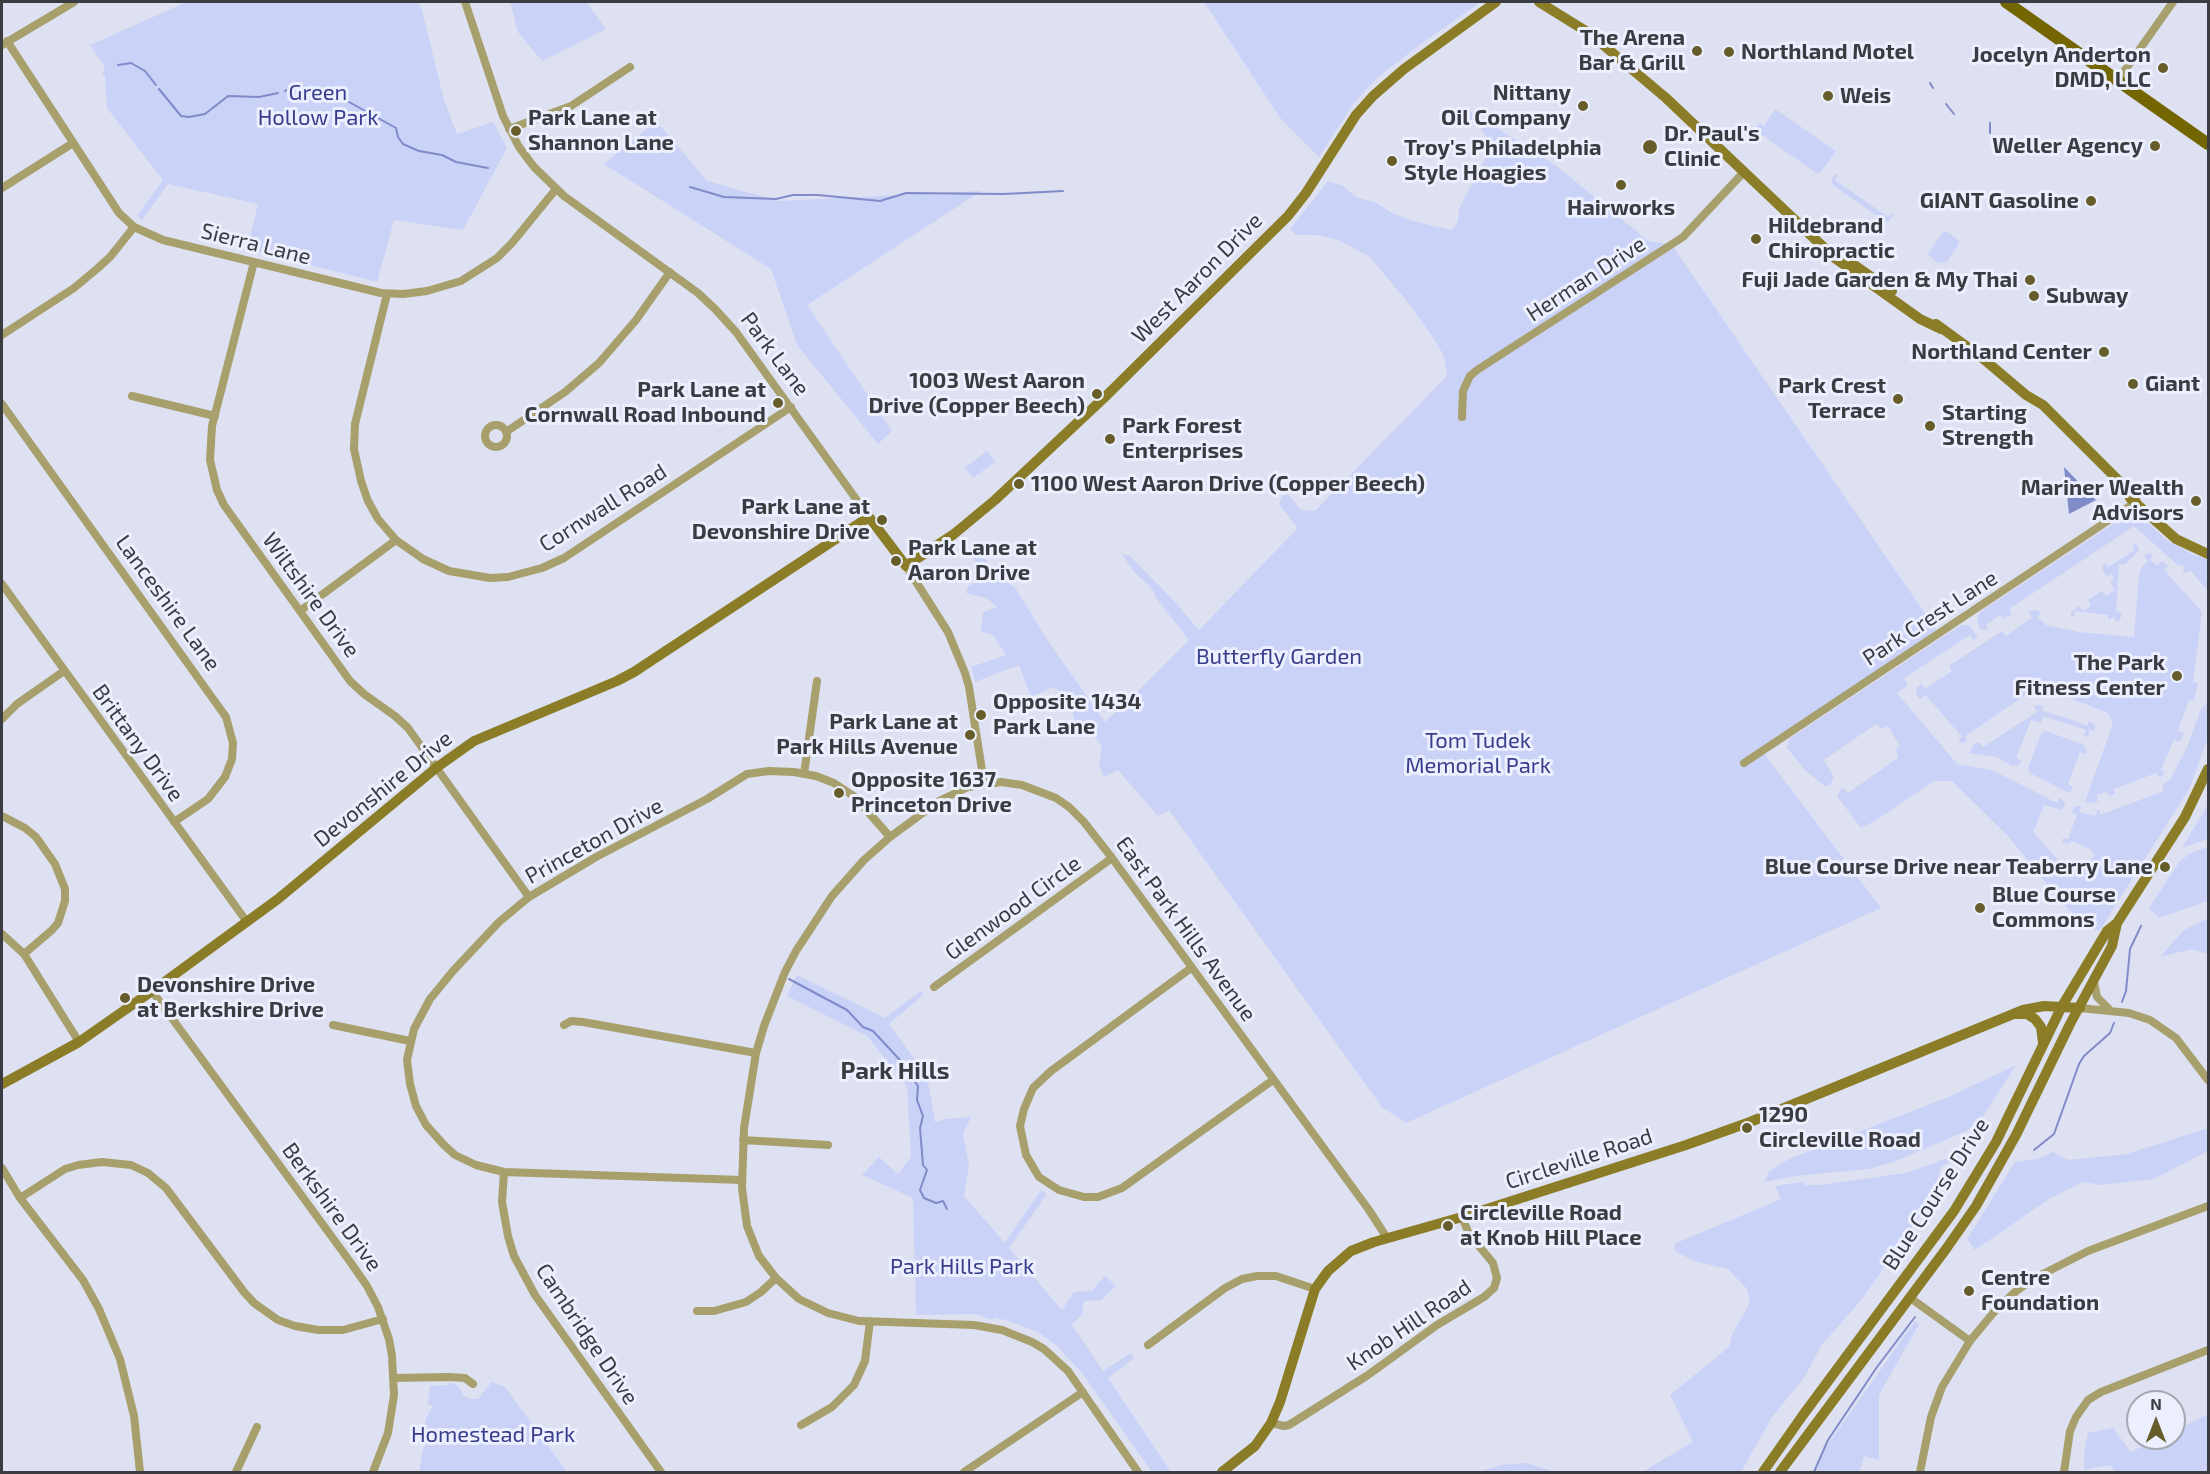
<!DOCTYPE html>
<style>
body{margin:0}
#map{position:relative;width:2210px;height:1474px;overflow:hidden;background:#dee1f1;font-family:"Exo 2",sans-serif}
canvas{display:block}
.frame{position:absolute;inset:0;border:3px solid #3b3c42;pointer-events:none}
.north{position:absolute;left:2126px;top:1390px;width:60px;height:60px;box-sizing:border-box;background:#ebeffe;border:2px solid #a5a7b3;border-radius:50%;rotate:0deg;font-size:16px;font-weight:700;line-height:24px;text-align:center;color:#3b3c42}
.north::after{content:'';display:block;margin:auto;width:21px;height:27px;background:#665d2a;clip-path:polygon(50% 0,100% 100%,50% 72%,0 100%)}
</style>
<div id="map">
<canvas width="2210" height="1474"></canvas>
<div class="frame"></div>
<div class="north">N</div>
</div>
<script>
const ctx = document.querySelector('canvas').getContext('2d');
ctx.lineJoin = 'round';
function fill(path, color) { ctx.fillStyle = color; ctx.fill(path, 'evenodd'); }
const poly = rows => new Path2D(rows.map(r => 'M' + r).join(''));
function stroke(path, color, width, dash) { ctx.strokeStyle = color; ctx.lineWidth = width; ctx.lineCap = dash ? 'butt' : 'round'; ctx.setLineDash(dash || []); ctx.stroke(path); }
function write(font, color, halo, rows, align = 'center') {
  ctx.font = font + ' "Exo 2",sans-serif'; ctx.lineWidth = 6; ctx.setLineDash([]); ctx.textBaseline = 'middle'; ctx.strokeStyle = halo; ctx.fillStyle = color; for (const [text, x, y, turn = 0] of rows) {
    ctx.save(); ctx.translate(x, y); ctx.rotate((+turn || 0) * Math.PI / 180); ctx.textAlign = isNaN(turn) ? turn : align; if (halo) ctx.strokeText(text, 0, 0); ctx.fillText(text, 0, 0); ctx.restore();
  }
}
const green = poly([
 [187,2,418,2,422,10,444,100,457,134,493,122,507,148,463,230,394,220,377,282,247,249,258,204,168,184,142,220,137,216,163,180,107,108,105,76,102,73,104,71,104,66,90,45],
 [510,2,586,2,606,29,542,61,518,32],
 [1204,2,1481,2,1425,41,1378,77,1353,104,1319,157,1281,119],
 [1456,108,1465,108,1558,167,1648,241,1672,245,1939,634,1762,751,1881,908,1406,1123,1382,1107,1169,810,1158,816,1118,770,1104,777,1099,765,1102,747,1094,734,1076,726,1069,698,1053,687,1031,697,1019,665,975,682,971,667,1006,655,993,635,981,632,983,612,998,607,986,598,966,593,968,586,981,580,973,558,979,552,1001,577,1016,589,1048,641,1105,722,1133,696,1189,640,1157,599,1150,586,1134,572,1122,554,1130,556,1174,601,1199,630,1296,530,1297,527,1279,504,1282,496,1288,494,1301,510,1315,511,1447,376,1444,356,1434,339,1410,305,1370,257,1339,240,1317,235,1296,235,1290,229,1328,181,1343,186,1357,198,1375,202,1392,213,1412,221,1452,230,1458,221,1459,209,1487,155,1488,146,1485,135,1480,127],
 [1775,109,1836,151,1820,173,1816,173,1757,131,1756,127,1759,123,1764,126],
 [656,121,707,181,779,201,981,191,807,305,892,431,878,444,797,345,771,269,604,164],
 [1836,174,1838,175,1835,180,1888,217,1892,213,1893,215,1889,221,1884,221,1833,185,1831,180],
 [1943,232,1947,232,1958,240,1959,243,1947,262,1937,263,1928,254],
 [987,451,995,462,973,478,965,468],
 [2135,511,2167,540,2194,555,2208,559,2208,591,2190,570,2185,573,2183,571,2184,566,2179,566,2134,526,2009,609,2012,614,2010,616,2006,615,2004,619,2000,615,1986,625,1989,630,1980,629,1977,619,1980,612,2131,512],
 [2135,543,2139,549,2138,552,2125,564,2119,564,2116,612,2122,613,2120,620,2116,622,2114,617,2108,620,2108,615,2075,611,2074,617,2071,616,2071,612,2079,606,2083,611,2091,606,2088,600,2102,591,2106,596,2115,590,2110,582,2114,578,2111,574,2107,577,2102,568,2105,563,2108,567,2135,550,2132,545],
 [2149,553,2153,555,2150,560,2157,565,2163,561,2168,566,2164,570,2202,612,2193,682,2198,683,2194,701,2189,700,2178,730,2184,733,2180,742,2174,740,2161,769,2165,773,2162,776,2159,777,2156,773,2114,789,2115,794,2109,796,2106,792,2097,795,2098,801,2093,803,2085,802,2113,723,2108,713,2072,699,2033,690,1965,736,1967,740,1964,743,1958,742,1962,737,1926,695,1920,699,1916,695,1917,687,1922,684,1925,689,1952,671,1949,666,2002,631,2006,636,2032,618,2029,612,2034,610,2038,610,2041,614,2037,617,2046,625,2078,632,2134,637,2139,574,2141,568,2148,561,2145,557,2146,554],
 [1961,625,1969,625,1978,637,1973,640,1970,635,1904,678,1908,685,1897,693,1957,764,1992,770,2057,803,2059,798,2066,802,2062,810,2044,805,2033,832,2068,871,2074,867,2078,871,2095,855,2090,849,2073,841,2067,844,2062,842,2063,838,2068,839,2077,814,2072,813,2074,807,2078,806,2081,807,2079,812,2095,816,2098,810,2100,810,2100,815,2164,791,2162,785,2170,780,2187,747,2201,709,2206,704,2208,705,2208,738,2189,789,2100,930,2092,930,2065,906,2008,836,1952,781,1934,781,1875,821,1861,828,1837,796,1842,787,1848,793,1898,758,1896,750,1900,746,1888,726,1881,729,1876,724,1824,760,1834,777,1830,785,1825,786,1805,770,1787,748,1789,739],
 [2038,705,2043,706,2042,711,2064,717,2087,726,2089,721,2095,725,2094,732,2090,729,2088,737,2084,736,2086,730,2043,716,2041,723,2031,720,2016,758,2022,761,2019,765,2012,766,1997,757,1969,753,1974,744,1979,742,1983,747,2037,712,2034,706],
 [2046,731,2084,745,2087,751,2086,754,2080,752,2068,784,2073,787,2070,792,2065,791,2030,773,2028,768,2041,734],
 [2208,803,2208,839,2182,848,2203,813],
 [2208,847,2208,901,2159,918,2149,908,2180,861,2191,853],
 [2208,918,2208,954,2192,949,2160,957,2184,930],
 [797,975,885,1018,921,991,923,995,889,1024,927,1076,935,1122,946,1119,971,1117,963,1134,969,1165,964,1196,1005,1243,1041,1190,1047,1194,1009,1248,1062,1310,1074,1292,1092,1291,1105,1276,1116,1286,1101,1300,1084,1301,1082,1314,1072,1325,1103,1371,1131,1353,1134,1358,1108,1378,1171,1472,1152,1472,1082,1373,1056,1345,1038,1332,1006,1320,994,1318,993,1320,976,1314,916,1315,913,1198,862,1175,879,1157,898,1174,911,1157,907,1086,867,1036,787,996],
 [2016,1065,1982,1118,1968,1130,1896,1161,1869,1169,1795,1176,1765,1182,1769,1171,1789,1159,1951,1096],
 [2208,1128,2208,1151,2154,1179,2101,1185,2083,1182,2049,1199,1975,1250,1967,1239,2015,1162,2038,1159,2053,1152,2068,1160,2127,1154],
 [1959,1154,1963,1154,1961,1159,1941,1166,1936,1187,1921,1214,1862,1299,1821,1346,1804,1378,1772,1417,1741,1472,1634,1472,1644,1471,1693,1442,1670,1395,1729,1347,1732,1335,1750,1302,1747,1289,1728,1269,1694,1261,1675,1251,1674,1244,1781,1199,1775,1186,1803,1182,1805,1185,1820,1185,1906,1173],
 [1915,1321,1919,1324,1879,1395,1879,1460,1864,1456,1860,1472,1816,1472,1826,1447],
 [449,1382,458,1386,463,1395,469,1399,478,1399,492,1382,505,1387,567,1472,419,1472,423,1450,427,1439,429,1439,430,1434,424,1433,426,1418,433,1406,428,1404,430,1386,449,1385],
 [2208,1414,2208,1472,2116,1472,2110,1465,2084,1470,2084,1454,2088,1433,2113,1428,2131,1452,2160,1438,2174,1438,2174,1431],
 [1526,1463,1556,1472,1478,1472,1500,1465]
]);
const water = poly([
 [2064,467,2096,500,2069,514]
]);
const stream = poly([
 [118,65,131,63,145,71,156,85],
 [1930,83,1933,88],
 [159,89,181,116,189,117,205,114,228,96,259,97,278,93],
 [285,91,299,84,316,92,331,92,396,128,398,137,403,144,419,151,442,155,456,162,488,168],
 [1946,104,1954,114],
 [1990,123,1990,133],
 [690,187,724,197,776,199,793,195,818,195,880,201,906,193,1004,194,1063,191],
 [789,979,847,1010,863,1027,873,1031,899,1059,918,1086,917,1100,923,1116,920,1128,923,1165,927,1170,920,1190,924,1198,936,1203,943,1201,947,1209],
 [2122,1002,2126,991,2130,949,2141,926],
 [2034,1150,2054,1134,2079,1064,2084,1056,2110,1033,2114,1023],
 [1814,1472,1828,1440,1877,1367,1915,1317]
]);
const street = poly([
 [465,2,503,116,519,147,534,167,564,196,698,293,715,309,736,332,869,517],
 [7,41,119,213,134,227,163,240,381,293,403,294,427,291,461,281,497,258,512,243,556,189],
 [2,45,74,2],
 [2118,80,2173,2],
 [509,129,571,106,630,67],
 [2,188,73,143],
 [254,262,212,426,210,460,217,490,224,505,350,681,364,694,395,716,408,728,529,897],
 [387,294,355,424,354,449,361,481,368,501,378,519,396,540,423,559,449,571,490,578,508,577,542,568,564,558,791,407],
 [2,335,74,288,98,268,110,257,134,227],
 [132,396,215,416],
 [2,404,226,717,233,743,232,759,225,777,208,799,174,822],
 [1462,417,1463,391,1470,376,1477,370,1683,237,1743,173],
 '485 436a11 11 0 1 1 22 0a11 11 0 1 1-22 0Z',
 [506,432,565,392,599,363,636,320,670,272],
 [906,566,948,632,965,673,969,687,984,783],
 [2,584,247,922],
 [300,611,396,540],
 [2,719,17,704,64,671],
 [1744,763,2136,502],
 [804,774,817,681],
 [2,816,25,828,36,837,55,864,65,889,65,901,58,923,52,930,24,954],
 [2,934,24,954,79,1042],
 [1191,968,1051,1071,1033,1088,1024,1109,1020,1126,1026,1155,1039,1177,1059,1190,1084,1197,1098,1197,1122,1188,1273,1080],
 [2094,982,2097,997,2109,1009],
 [934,987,1112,858],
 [152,991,351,1263,367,1286,378,1307,389,1339,392,1356,394,1395,388,1433,373,1472],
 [2080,1008,2129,1013,2150,1020,2176,1038,2208,1080],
 [333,1025,410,1041],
 [564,1025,571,1021,583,1022,756,1053],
 [743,1140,828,1145],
 [2,1168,20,1198,83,1280,99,1309,120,1359,134,1416,140,1472],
 [504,1172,502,1202,508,1236,514,1256,535,1295,661,1472],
 [742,1180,504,1172,476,1165,455,1155,444,1145,426,1125,416,1106,410,1084,407,1060,414,1029,430,999,453,971,499,922,529,897,596,857,707,799,747,774,769,771,794,772,816,776,834,783,855,797,890,837],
 [20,1198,65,1169,78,1165,102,1162,131,1165,148,1173,166,1188,244,1292,254,1303,278,1320,295,1326,318,1330,343,1330,383,1319],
 [1909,1297,1970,1341],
 [697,1311,714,1311,746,1302,761,1292,776,1278],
 [1148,1345,1225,1288,1242,1279,1257,1276,1276,1276,1315,1289],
 [394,1378,450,1377,465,1378,473,1384],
 [1271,1423,1284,1426,1289,1425,1368,1375,1437,1325,1484,1297,1494,1288,1497,1278,1493,1263,1469,1234,1462,1217],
 [801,1425,832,1407,854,1385,865,1361,870,1321],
 [236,1472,257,1427],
 [964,1472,1083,1392],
 [1138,1472,1068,1371,1044,1349,1032,1342,1002,1330,974,1325,859,1321,828,1313,799,1299,776,1278,759,1256,747,1226,742,1188,744,1128,756,1053,764,1026,785,972,796,951,832,896,864,860,890,837,939,801,968,787,1001,782,1022,785,1056,798,1069,807,1084,822,1112,858,1369,1210,1387,1238],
 [1920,1472,1931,1417,1942,1387,1970,1341,1994,1312,2015,1292,2033,1279,2088,1251,2208,1206],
 [2064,1472,2070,1431,2076,1417,2088,1400,2101,1392,2208,1350]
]);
const secondary = poly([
 [1539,2,1589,33,1666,98,1836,259,1920,319,1941,329],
 [1853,264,1892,291],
 [1936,324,1980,356,2026,395,2043,405,2124,486,2136,502],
 [2130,498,2176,539,2208,554],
 [2015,1014,2027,1014,2035,1019,2041,1027,2043,1043],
 [2,1084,79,1042,152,991,278,899,436,768,474,741,617,681,634,672,869,517,906,566,954,534,995,500,1107,395,1288,216,1306,193,1356,115,1373,96,1404,69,1496,2],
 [1222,1472,1255,1446,1271,1423,1280,1402,1315,1289,1328,1271,1351,1251,1374,1242,1462,1217,1686,1145,1750,1122,2023,1010,2044,1006,2080,1008],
 [1763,1472,1803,1415,1954,1211,1996,1142,2062,1006,2107,931,2117,923],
 [1780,1472,1946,1249,1976,1206,2016,1135,2070,1024,2112,946,2117,923,2185,817,2208,769]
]);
const primary = poly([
 [2006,2,2208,144]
]);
const markers = [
 [1697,51,6,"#665d2a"],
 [1729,52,6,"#665d2a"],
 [2163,68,6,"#665d2a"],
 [1828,96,6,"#665d2a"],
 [1583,106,6,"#665d2a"],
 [516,131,6,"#665d2a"],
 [2155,146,6,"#665d2a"],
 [1650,147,8,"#665d2a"],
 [1392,161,6,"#665d2a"],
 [1621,185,6,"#665d2a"],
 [2091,201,6,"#665d2a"],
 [1756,239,6,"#665d2a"],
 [2030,280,6,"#665d2a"],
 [2034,296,6,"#665d2a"],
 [2104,352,6,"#665d2a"],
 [2133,384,6,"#665d2a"],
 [1097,394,6,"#665d2a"],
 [1898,399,6,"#665d2a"],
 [778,403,6,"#665d2a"],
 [1930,426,6,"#665d2a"],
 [1110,439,6,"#665d2a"],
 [1019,484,6,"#665d2a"],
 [2196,501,6,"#665d2a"],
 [882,520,6,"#665d2a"],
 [896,561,6,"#665d2a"],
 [2177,676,6,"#665d2a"],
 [981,715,6,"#665d2a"],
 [970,735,6,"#665d2a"],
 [839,793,6,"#665d2a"],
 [2165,867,6,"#665d2a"],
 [1980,908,6,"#665d2a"],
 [125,998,6,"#665d2a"],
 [1747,1128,6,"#665d2a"],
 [1448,1226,6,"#665d2a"],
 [1969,1291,6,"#665d2a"]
];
const poiNames = [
 ["The Arena",1685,38,"right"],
 ["Bar & Grill",1685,63,"right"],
 ["Northland Motel",1741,52],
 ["Jocelyn Anderton",2151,55,"right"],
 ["DMD, LLC",2151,80,"right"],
 ["Nittany",1571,93,"right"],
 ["Oil Company",1571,118,"right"],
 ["Weis",1840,96],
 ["Park Lane at",528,118],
 ["Shannon Lane",528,143],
 ["Dr. Paul's",1664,134],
 ["Clinic",1664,159],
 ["Weller Agency",2143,146,"right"],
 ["Troy's Philadelphia",1404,148],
 ["Style Hoagies",1404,173],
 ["GIANT Gasoline",2079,201,"right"],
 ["Hairworks",1621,208,"center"],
 ["Hildebrand",1768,226],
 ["Chiropractic",1768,251],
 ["Fuji Jade Garden & My Thai",2018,280,"right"],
 ["Subway",2046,296],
 ["Northland Center",2092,352,"right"],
 ["1003 West Aaron",1085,381,"right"],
 ["Drive (Copper Beech)",1085,406,"right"],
 ["Giant",2145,384],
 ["Park Crest",1886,386,"right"],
 ["Terrace",1886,411,"right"],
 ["Park Lane at",766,390,"right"],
 ["Cornwall Road Inbound",766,415,"right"],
 ["Starting",1942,413],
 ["Strength",1942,438],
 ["Park Forest",1122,426],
 ["Enterprises",1122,451],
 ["1100 West Aaron Drive (Copper Beech)",1031,484],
 ["Mariner Wealth",2184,488,"right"],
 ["Advisors",2184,513,"right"],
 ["Park Lane at",870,507,"right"],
 ["Devonshire Drive",870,532,"right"],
 ["Park Lane at",908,548],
 ["Aaron Drive",908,573],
 ["The Park",2165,663,"right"],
 ["Fitness Center",2165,688,"right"],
 ["Opposite 1434",993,702],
 ["Park Lane",993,727],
 ["Park Lane at",958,722,"right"],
 ["Park Hills Avenue",958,747,"right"],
 ["Opposite 1637",851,780],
 ["Princeton Drive",851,805],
 ["Blue Course Drive near Teaberry Lane",2153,867,"right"],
 ["Blue Course",1992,895],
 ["Commons",1992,920],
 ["Devonshire Drive",137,985],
 ["at Berkshire Drive",137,1010],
 ["1290",1759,1115],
 ["Circleville Road",1759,1140],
 ["Circleville Road",1460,1213],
 ["at Knob Hill Place",1460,1238],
 ["Centre",1981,1278],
 ["Foundation",1981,1303]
];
const parkNames = [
 ["Green",318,93],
 ["Hollow Park",318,118],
 ["Butterfly Garden",1279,657],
 ["Tom Tudek",1478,741],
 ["Memorial Park",1478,766],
 ["Park Hills Park",962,1267],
 ["Homestead Park",493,1435]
];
const streetNames = [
 ["Sierra Lane",256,244,14],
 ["West Aaron Drive",1197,278,-45],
 ["Herman Drive",1586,279,-33],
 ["Park Lane",775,354,53],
 ["Cornwall Road",603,508,-32],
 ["Wiltshire Drive",311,595,54],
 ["Lanceshire Lane",168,603,54],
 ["Park Crest Lane",1930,618,-33],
 ["Brittany Drive",138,743,54],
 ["Devonshire Drive",383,789,-39],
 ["Princeton Drive",594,841,-29],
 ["Glenwood Circle",1013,908,-36],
 ["East Park Hills Avenue",1186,929,54],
 ["Circleville Road",1579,1159,-18],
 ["Blue Course Drive",1936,1194,-57],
 ["Berkshire Drive",332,1207,54],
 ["Knob Hill Road",1409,1325,-34],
 ["Cambridge Drive",587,1334,56]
];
const neighbourhoodNames = [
 ["Park Hills",895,1071]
];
fill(green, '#cad2f7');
fill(water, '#808bca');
stroke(stream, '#808bca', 2);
stroke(street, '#a79f6c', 8);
stroke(secondary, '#8b7d27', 10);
stroke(primary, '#736500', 12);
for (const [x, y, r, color] of markers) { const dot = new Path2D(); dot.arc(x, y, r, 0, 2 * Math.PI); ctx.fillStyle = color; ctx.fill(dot); stroke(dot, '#ebeffe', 2); }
write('bold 22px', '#3b3c42', '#ebeffe', poiNames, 'left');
write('22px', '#383e8b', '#ebeffe', parkNames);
write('22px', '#3b3c42', '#ebeffe', streetNames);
write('bold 24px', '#3b3c42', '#ebeffe', neighbourhoodNames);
</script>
